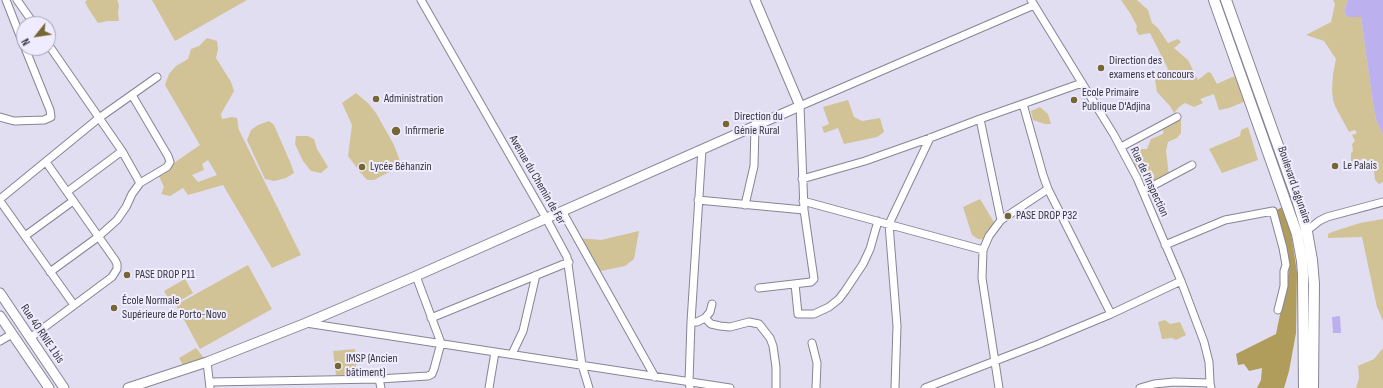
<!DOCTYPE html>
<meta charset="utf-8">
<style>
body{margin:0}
#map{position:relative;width:1383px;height:388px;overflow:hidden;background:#e1def1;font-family:"Sofia Sans Condensed",sans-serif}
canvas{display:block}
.north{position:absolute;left:16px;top:16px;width:40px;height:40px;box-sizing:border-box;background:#efecff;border:1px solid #a5a2b1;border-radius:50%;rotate:240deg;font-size:11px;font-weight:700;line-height:16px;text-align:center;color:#36343c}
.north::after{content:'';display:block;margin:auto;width:14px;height:18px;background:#756633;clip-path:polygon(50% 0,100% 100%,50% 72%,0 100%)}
</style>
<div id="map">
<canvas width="1383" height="388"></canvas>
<div class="north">N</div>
</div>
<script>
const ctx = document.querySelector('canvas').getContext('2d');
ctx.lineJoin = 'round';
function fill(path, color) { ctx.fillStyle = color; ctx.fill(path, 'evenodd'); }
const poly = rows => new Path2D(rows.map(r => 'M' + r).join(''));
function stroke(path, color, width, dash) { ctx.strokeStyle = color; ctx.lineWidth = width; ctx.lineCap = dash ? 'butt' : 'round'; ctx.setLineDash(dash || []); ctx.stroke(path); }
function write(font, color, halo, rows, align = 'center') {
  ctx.font = font + ' "Sofia Sans Condensed",sans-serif'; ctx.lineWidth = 4; ctx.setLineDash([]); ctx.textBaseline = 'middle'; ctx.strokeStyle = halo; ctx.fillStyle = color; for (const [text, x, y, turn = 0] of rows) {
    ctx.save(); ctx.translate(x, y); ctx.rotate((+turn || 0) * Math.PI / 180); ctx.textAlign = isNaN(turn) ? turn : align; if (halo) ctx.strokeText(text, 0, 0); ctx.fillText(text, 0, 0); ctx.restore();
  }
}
const green = poly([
 [87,0,117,0,119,5,118,13,119,21,108,21,98,23,88,8,85,2],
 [152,0,247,0,175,41],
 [1121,0,1137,0,1148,10,1152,23,1158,28,1168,43,1178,39,1181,42,1174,48,1188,60,1198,80,1208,72,1211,73,1217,84,1232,77,1239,76,1246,101,1229,108,1219,110,1214,94,1200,99,1203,103,1194,107,1185,103,1179,107,1174,113,1170,106,1157,92,1155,80,1168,69,1150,33,1139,35,1136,30,1137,26,1130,13],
 [1333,0,1348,0,1344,11,1347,17,1361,17,1373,103,1376,119,1383,135,1383,182,1379,184,1375,180,1374,170,1369,162,1363,158,1359,161,1351,163,1351,153,1353,151,1352,144,1355,141,1352,135,1357,133,1355,130,1349,132,1336,108,1333,100,1332,90,1333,74,1336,59,1324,41,1306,35,1331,22,1335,4],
 [207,38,217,41,218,49,216,58,231,82,234,91,221,114,222,119,232,117,237,118,239,130,301,255,272,268,223,185,188,195,183,188,170,196,161,194,164,187,158,174,200,145,165,85,169,74,176,66,188,59,191,49,199,46],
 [208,160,217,175,198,182,192,175,204,170,202,164],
 [356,93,368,103,376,113,394,145,400,161,389,172,374,180,367,180,360,172,348,156,352,125,342,103],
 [848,100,854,117,862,121,880,118,884,132,877,137,844,144,838,128,824,133,822,127,829,124,823,107],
 [1040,107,1048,114,1051,124,1045,124,1033,120,1031,111],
 [1177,117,1181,120,1181,133,1177,138,1168,142,1166,151,1169,176,1148,188,1142,184,1132,157,1136,149,1147,149,1151,139,1163,134,1164,124],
 [269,121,274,125,291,164,294,173,286,178,274,181,265,179,247,140,251,130,258,125],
 [1248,127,1258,160,1222,173,1209,149,1240,136,1241,130],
 [296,136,308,136,314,139,317,149,328,167,321,173,311,171,303,161,295,144],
 [980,199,995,224,985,240,978,239,972,235,963,207],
 [1383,219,1383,321,1377,307,1362,237,1328,238,1328,234,1332,232,1360,223],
 [639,231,634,259,625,266,596,272,577,238,601,240],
 [248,265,272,309,200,349,176,305],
 [185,279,193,293,172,305,164,291],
 [1165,320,1170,324,1180,322,1186,335,1176,340,1172,338,1162,339,1158,322],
 [196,348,205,359,184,367,179,358],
 [1383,348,1383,388,1356,388,1359,378,1358,366,1374,359],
 [355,349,357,375,336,375,333,351]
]);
const forest = poly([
 [1283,207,1291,233,1297,272,1296,333,1289,371,1284,388,1257,388,1261,380,1262,368,1249,371,1244,364,1238,365,1236,354,1276,334,1289,271,1276,210]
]);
const water = poly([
 [1348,0,1383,0,1383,135,1376,119,1373,103,1361,17,1347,17,1344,11],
 [1340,316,1341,333,1333,333,1332,317]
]);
const minor = poly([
 [6,0,24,46],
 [17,0,34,24],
 [421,0,546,218,567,257,582,365,589,388],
 [1031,0,1114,135,1137,178,1181,281,1204,342,1209,362,1210,383,1211,388],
 [48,44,122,151,140,183],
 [1023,104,1043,175,1048,189,1111,314],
 [0,117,14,121,44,120,51,117,50,110,25,48],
 [980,119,1001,220],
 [1121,147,1177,117],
 [802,179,865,161,930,138,980,119,1082,83],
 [1143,191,1192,165],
 [67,192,122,151],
 [0,199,99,118,157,77],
 [698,200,804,210],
 [0,201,74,305],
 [803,201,983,250],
 [745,205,754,166,755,125],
 [562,211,655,377],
 [1304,233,1319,221,1327,217,1383,202],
 [25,236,73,201],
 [1165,245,1225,220,1273,211,1283,248,1286,265,1284,271,1284,286,1278,310],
 [50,272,98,237,117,220,126,207,132,194,140,183,167,167,170,162,168,156,132,95],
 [795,284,798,314,814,314,829,307,839,299,845,291,863,264,870,249,878,221],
 [759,288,811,282,814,279,804,210,800,106,1034,5],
 [431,318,569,262],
 [705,318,711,324,720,326,730,327,749,322,759,324,770,338,773,346,776,367,776,388],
 [691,322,697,322,705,318,710,312,712,304],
 [306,323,730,388],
 [30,338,112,277,117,269,117,264,115,260,46,162],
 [0,341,12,334],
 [812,343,817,363,816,388],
 [512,354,523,331,536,275],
 [207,362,210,388],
 [379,379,381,388],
 [210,382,379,379,428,376,432,374,434,369,441,343,416,276],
 [489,388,495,352],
 [690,388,689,382,691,322,702,149],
 [895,388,897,326,889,224,930,138],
 [925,388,1039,344,1111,314,1181,281],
 [999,388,982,278,983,250,989,236,1001,220,1048,189],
 [1140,388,1154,384,1174,382,1210,383]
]);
const major = poly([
 [0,293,64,388],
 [0,316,49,388],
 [128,388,207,362,306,323,416,276,800,106,755,0]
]);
const highway = poly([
 [1214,0,1297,234,1302,261,1303,275,1304,388],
 [1226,0,1296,196,1307,232,1312,260,1314,284,1313,388]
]);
const markers = [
 [1101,68,4,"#756633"],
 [376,99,4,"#756633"],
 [1074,100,4,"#756633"],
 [726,124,4,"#756633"],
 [396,131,5,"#756633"],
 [1335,166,4,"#756633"],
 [362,167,4,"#756633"],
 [1008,216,4,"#756633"],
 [127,275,4,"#756633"],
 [114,308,4,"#756633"],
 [338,366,4,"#756633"]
];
const poiNames = [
 ["Direction des",1109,61],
 ["examens et concours",1109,75],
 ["Ecole Primaire",1082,93],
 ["Publique D'Adjina",1082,107],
 ["Administration",384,99],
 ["Direction du",734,117],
 ["Génie Rural",734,131],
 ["Infirmerie",405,131],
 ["Le Palais",1343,166],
 ["Lycée Béhanzin",370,167],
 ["PASE DROP P32",1016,216],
 ["PASE DROP P11",135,275],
 ["École Normale",122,301],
 ["Supérieure de Porto-Novo",122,315],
 ["IMSP (Ancien",346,359],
 ["bâtiment)",346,373]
];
const streetNames = [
 ["Avenue du Chemin de Fer",537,180,60],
 ["Rue de l'Inspection",1149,182,65],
 ["Boulevard Lagunaire",1294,185,71],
 ["Rue 40 RNIE 1 bis",42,334,56]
];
fill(green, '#d1c395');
fill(forest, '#b09c5b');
fill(water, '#bcb0ee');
stroke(minor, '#878495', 9);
stroke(major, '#878495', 11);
stroke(highway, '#878495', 12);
stroke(minor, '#fff', 7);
stroke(major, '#fff', 9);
stroke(highway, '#fff', 10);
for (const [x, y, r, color] of markers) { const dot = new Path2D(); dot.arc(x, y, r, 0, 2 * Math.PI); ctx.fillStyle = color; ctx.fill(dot); stroke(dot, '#efecff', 1.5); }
write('12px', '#36343c', '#efecff', poiNames, 'left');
write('12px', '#36343c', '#efecff', streetNames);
</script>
